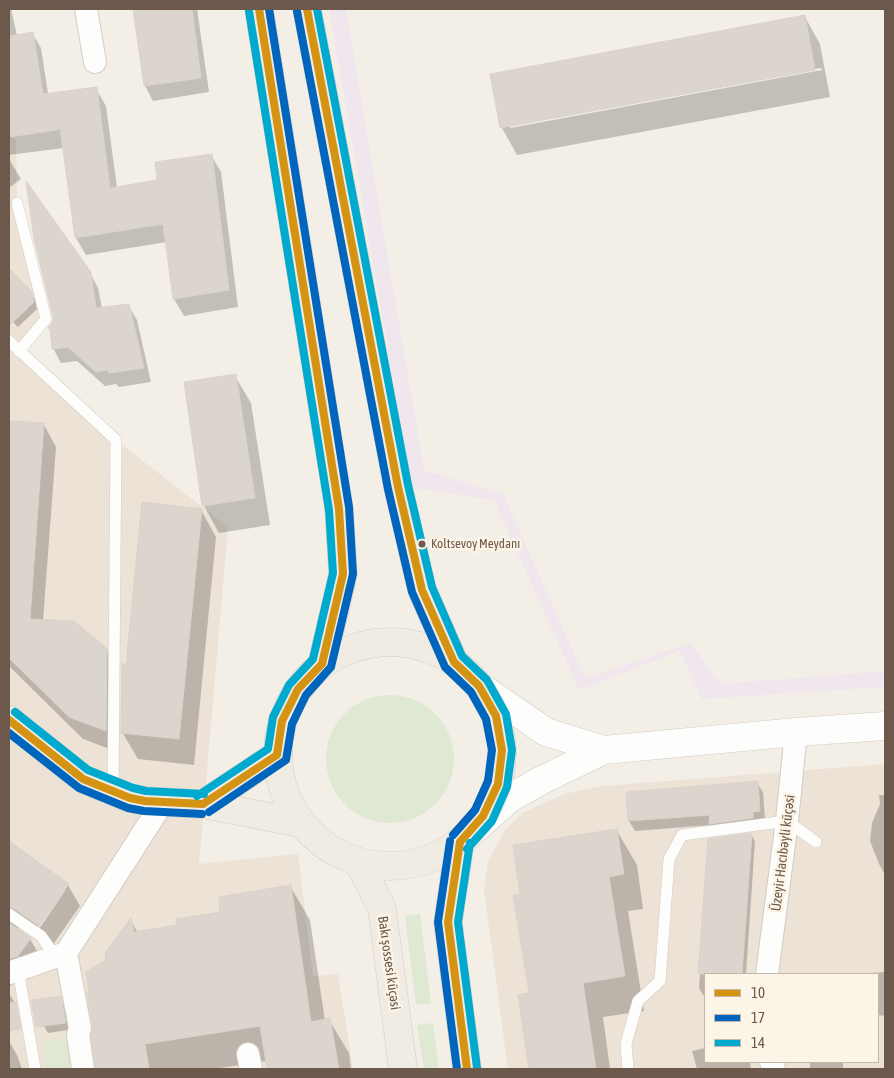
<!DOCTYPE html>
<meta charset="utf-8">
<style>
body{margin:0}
#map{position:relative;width:894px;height:1078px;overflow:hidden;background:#f3efe7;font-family:"Asap Condensed",sans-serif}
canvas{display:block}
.frame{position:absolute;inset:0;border:10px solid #6c594c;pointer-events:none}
.legend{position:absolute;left:704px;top:973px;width:175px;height:90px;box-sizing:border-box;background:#fcf5e7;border:1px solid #c2b7a9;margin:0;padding:6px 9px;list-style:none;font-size:15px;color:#6c594c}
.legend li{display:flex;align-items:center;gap:10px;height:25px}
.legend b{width:25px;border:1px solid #c2b7a9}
</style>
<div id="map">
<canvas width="894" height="1078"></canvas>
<div class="frame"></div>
<ul class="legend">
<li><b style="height:6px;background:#d49313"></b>10</li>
<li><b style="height:6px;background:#0065bd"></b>17</li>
<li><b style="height:6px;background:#00a9ce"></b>14</li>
</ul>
</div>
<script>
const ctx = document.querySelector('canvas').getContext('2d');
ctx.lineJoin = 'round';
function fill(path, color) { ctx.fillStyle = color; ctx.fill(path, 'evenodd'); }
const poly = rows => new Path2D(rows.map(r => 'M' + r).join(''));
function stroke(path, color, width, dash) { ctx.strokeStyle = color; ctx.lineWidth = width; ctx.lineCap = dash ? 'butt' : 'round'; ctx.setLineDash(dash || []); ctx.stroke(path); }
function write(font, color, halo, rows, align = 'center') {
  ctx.font = font + ' "Asap Condensed",sans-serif'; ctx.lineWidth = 5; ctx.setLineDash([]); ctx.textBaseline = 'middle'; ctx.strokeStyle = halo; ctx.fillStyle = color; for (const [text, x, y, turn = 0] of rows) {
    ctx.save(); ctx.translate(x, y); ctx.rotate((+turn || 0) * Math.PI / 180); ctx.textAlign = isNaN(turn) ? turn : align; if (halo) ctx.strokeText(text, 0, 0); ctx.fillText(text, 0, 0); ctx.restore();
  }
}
const residential = poly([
 [9,135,16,140,17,203,46,319,19,350,116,440,228,527,199,864,298,854,313,976,338,974,353,1069,9,1069],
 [885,764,885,1069,508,1069,484,890,488,862,504,831,522,813,564,794,603,786],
 [705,974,878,974,878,1062,705,1062]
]);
const education = poly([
 [329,9,346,9,424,470,503,494,585,678,691,643,720,684,885,671,885,687,702,699,680,651,579,690,494,500,412,488]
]);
const green = poly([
 '326 759a64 64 0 1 1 128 0a64 64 0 1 1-128 0Z',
 [420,914,431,1003,416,1005,405,916],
 [433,1023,439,1069,424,1069,417,1025],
 [67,1038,72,1069,46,1069,42,1041]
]);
const shadow = poly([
 [9,9,11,9,17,36,32,33,41,48,49,100,9,107],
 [134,9,197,9,209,92,153,101,145,86],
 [805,17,820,44,830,97,517,155,502,128,492,75],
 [821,68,822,70,510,128,510,125],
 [96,89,106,106,117,188,159,181,211,155,221,172,238,307,184,316,174,299,167,242,86,255,76,238,64,148,9,155,9,130,62,93],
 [9,159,21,179,9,188],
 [9,270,30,292,35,300,37,309,18,327,9,318],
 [90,273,98,288,102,308,128,305,137,320,151,382,119,387,116,384,105,386,77,361,61,363,53,348],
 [235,376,251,403,270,525,219,533,204,506],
 [9,422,44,425,56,447,43,621,106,650,119,672,118,752,83,739,9,666],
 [201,510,216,537,194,765,138,759,122,732,127,669],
 [757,783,763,792,765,821,716,833,711,825,635,831,629,821,627,793],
 [879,795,885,795,885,875,879,864,870,841,872,823,880,804],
 [617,831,637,865,643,909,628,911,644,1011,603,1017,610,1069,530,1069,519,996,530,994,522,895],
 [751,835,755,841,746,974,705,974,705,995,703,995,699,988,709,840],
 [9,843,68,885,80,906,52,946,26,928,18,928,16,930,30,939,42,960,10,986,9,989],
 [62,891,65,891,37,932,35,930],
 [290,886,310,920,325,1021,329,1020,349,1053,351,1069,269,1069,267,1061,213,1069,97,1069,91,994,107,961,131,921,138,933,178,926,222,913],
 [885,972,885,1016,878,1015,878,974,858,974],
 [9,993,17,1007,9,1010],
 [60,998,64,1005,69,1030,48,1033,44,1026,41,1000],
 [9,1041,17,1055,22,1069,9,1069],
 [705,1048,705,1062,750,1062,751,1069,697,1069,692,1051],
 [810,1062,843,1062,843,1069,810,1069]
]);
const building = poly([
 [133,9,192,9,201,78,144,86,133,9],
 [805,15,815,70,500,128,490,74,805,15],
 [33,32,43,94,97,87,110,188,157,180,155,162,212,154,229,290,173,299,163,224,75,238,60,128,57,130,9,137,9,36,33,32],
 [26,181,91,272,96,308,129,304,144,368,109,373,107,370,96,372,68,347,52,349,50,330,48,328,53,321,53,317,34,239,26,181],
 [9,268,31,291,34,302,9,326,9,268],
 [236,374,255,498,202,506,184,382,236,374],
 [9,421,44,423,30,619,74,621,107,649,106,731,69,717,9,658,9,421],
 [142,502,202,509,179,739,121,733,122,662,126,666,142,502],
 [758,781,760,811,753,812,753,818,709,824,710,815,628,821,626,792,758,781],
 [617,829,624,874,609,877,625,976,583,983,596,1069,529,1069,518,995,529,993,513,895,520,894,513,845,617,829],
 [752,833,742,974,698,974,708,839,752,833],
 [9,841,69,884,39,926,13,908,9,907,9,841],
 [291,885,311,1022,330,1018,339,1069,267,1069,260,1026,145,1044,149,1069,96,1069,91,1036,93,1026,87,993,89,993,86,972,106,960,105,953,131,918,134,932,177,925,176,919,220,912,219,897,291,885],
 [9,923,31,938,18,956,9,959,9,923],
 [61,996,66,1023,36,1027,31,1000,61,996],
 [16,1002,21,1029,9,1031,9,1003,16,1002]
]);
const service = poly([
 [17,203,46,319,19,351],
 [9,341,116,440,113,790],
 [9,914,41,936,56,957],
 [18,969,35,1069],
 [628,1069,626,1044,638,1001,660,981,669,859,682,835,787,821,816,842]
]);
const minor = poly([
 [86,9,95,62],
 [66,953,80,1028,78,1035,83,1069],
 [9,973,66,953,163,802],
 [767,974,787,821,796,732],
 [248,1054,251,1069],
 [771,1062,774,1069]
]);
const secondary = poly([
 [479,686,546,732,604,750],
 [460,842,510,798,542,780,604,750,796,732,885,726]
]);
const primary = poly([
 [259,9,339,509,343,574,322,664],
 [307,9,398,487,422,590,454,662],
 '278 754a112 112 0 1 1 224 0a112 112 0 1 1-224 0Z',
 [9,720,83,779,130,798,145,801,203,804,300,823],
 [203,804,277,755],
 [460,842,448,922,467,1069],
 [359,862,382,909,403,1069]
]);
const bus1 = poly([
 [307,9,398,487,422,590,454,662,479,686,496,716,502,750,498,784,483,816,460,842],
 [9,720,83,779,130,798,145,801,203,804],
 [203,804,277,755,282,721,298,689,322,664,343,574,339,509,259,9],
 [460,842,448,922,467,1069]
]);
const bus2 = poly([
 [297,11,388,489,412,592,445,667,471,692,486,719,492,750,488,781,475,810,453,835],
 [9,733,79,788,128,808,144,811,202,814],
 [209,812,286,760,292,724,306,695,331,667,353,574,349,507,269,9],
 [450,841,438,922,457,1069]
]);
const bus3 = poly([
 [317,9,408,485,432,587,462,656,487,680,506,714,512,750,507,787,492,821,467,849],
 [15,712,88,770,133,788,146,791,204,794],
 [197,796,268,749,273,717,289,685,313,659,333,573,329,510,249,11],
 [470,843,458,922,477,1068]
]);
const markers = [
 [422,544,4.5,"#6c594c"]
];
const busNames = [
 ["Koltsevoy Meydanı",431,544]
];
const streetNames = [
 ["Üzeyir Hacıbəyli küçəsi",783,853,-83],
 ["Bakı şossesi küçəsi",389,963,82]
];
fill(residential, '#ece2d5');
fill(education, '#f0e6ee');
fill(green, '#dfe8d3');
fill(shadow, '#0003');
fill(building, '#dcd5cd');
stroke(building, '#dbd3ca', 1);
stroke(service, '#d2ccc6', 12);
stroke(minor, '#d2ccc6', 24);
stroke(secondary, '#d2cbc4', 29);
stroke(primary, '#d2cbc5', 29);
stroke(service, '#fdfdfb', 11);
stroke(minor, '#fdfdfb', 22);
stroke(secondary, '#fdfdfb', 28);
stroke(primary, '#f0ece4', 28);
stroke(bus1, '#d49313', 8);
stroke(bus2, '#0065bd', 8);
stroke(bus3, '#00a9ce', 8);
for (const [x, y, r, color] of markers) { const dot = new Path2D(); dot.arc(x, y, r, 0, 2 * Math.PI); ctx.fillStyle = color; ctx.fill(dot); stroke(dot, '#fcf5e7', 2); }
write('13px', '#6c594c', '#fcf5e7', busNames, 'left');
write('14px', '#6c594c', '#fcf5e7', streetNames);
</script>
